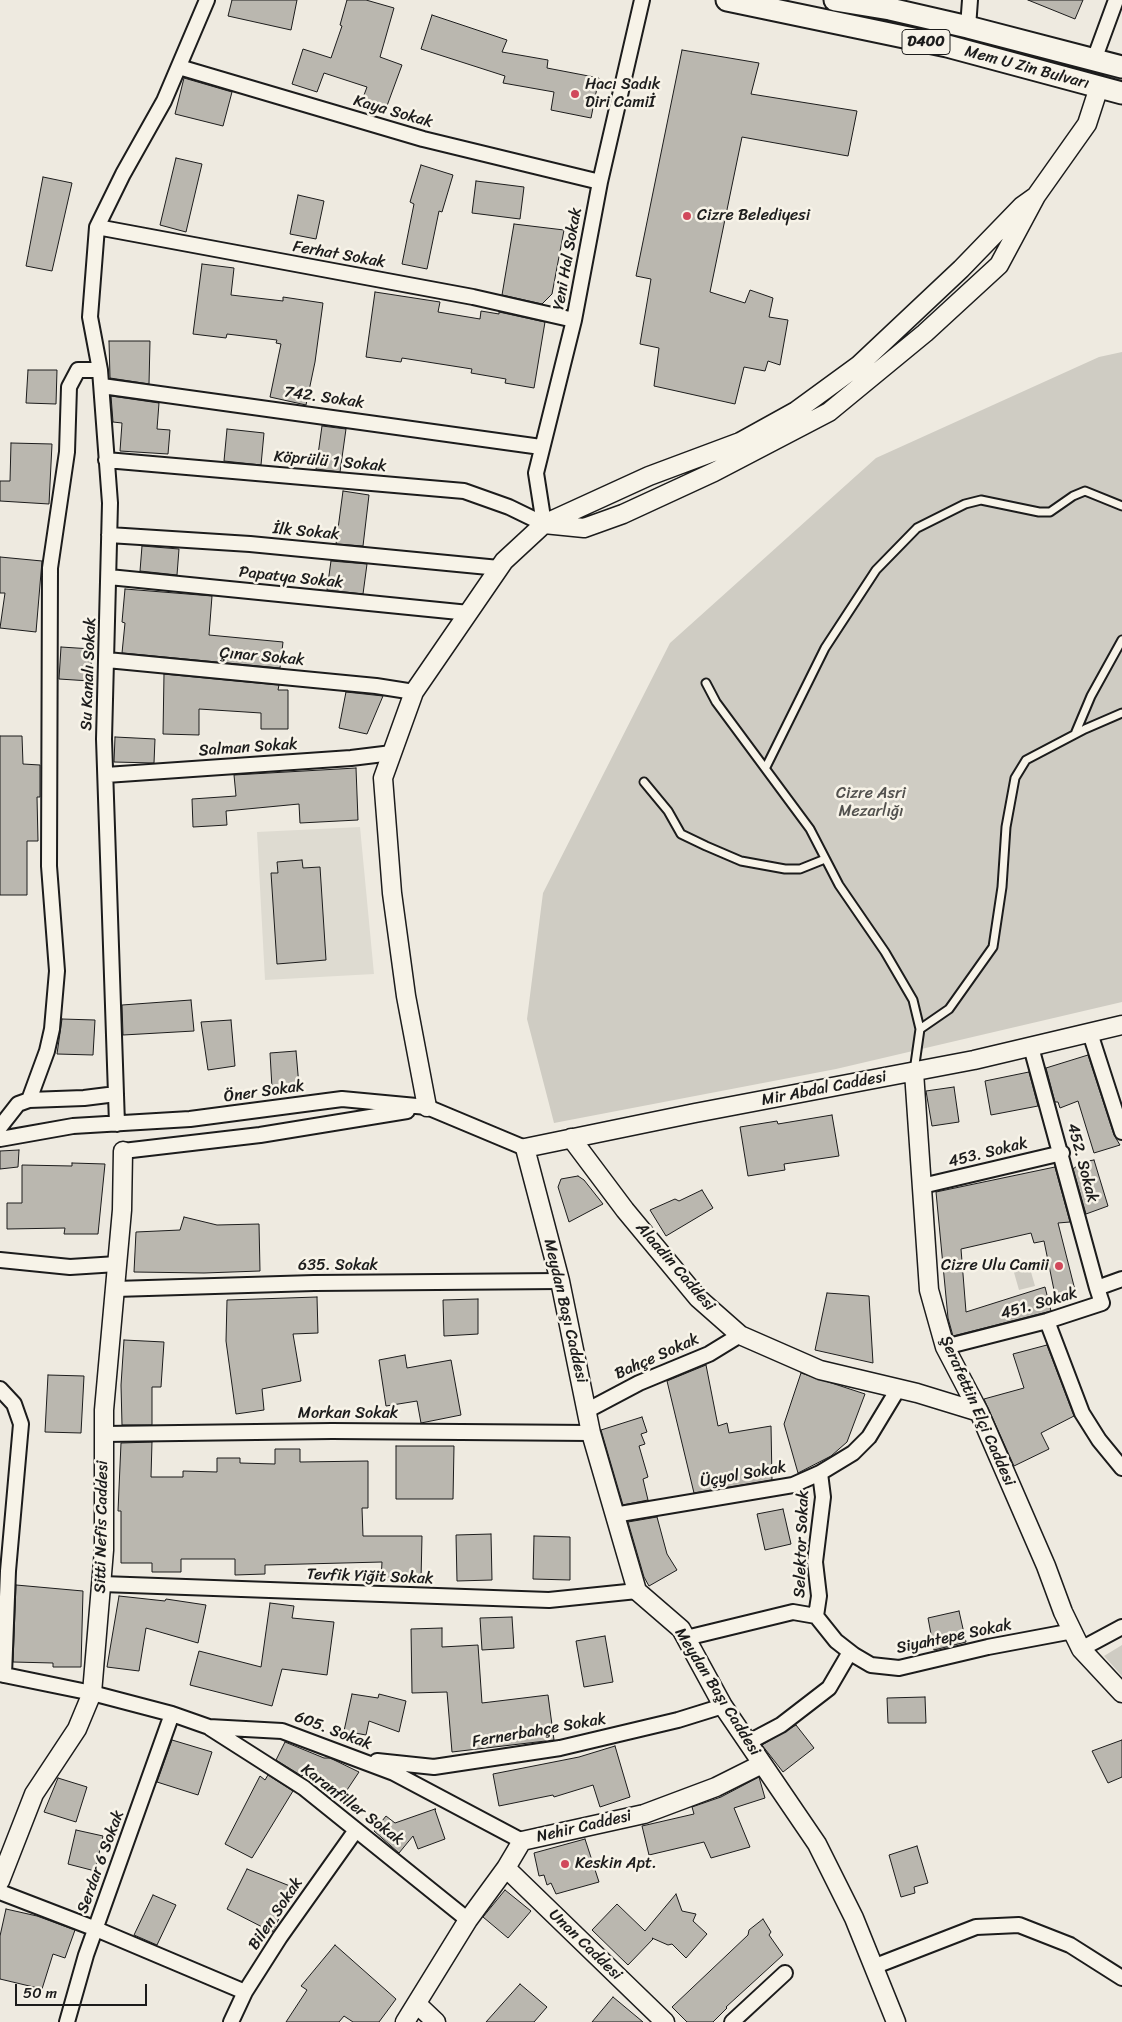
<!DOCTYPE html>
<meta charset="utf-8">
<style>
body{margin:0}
#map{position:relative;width:1122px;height:2022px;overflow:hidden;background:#eeeae0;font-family:Sriracha,sans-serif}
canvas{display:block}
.scale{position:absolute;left:15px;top:1984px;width:132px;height:22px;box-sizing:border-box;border:2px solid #1c1c1c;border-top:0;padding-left:6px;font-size:15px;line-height:18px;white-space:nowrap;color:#1c1c1c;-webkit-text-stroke:4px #f7f3e8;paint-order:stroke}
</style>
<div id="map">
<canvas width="1122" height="2022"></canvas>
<div class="scale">50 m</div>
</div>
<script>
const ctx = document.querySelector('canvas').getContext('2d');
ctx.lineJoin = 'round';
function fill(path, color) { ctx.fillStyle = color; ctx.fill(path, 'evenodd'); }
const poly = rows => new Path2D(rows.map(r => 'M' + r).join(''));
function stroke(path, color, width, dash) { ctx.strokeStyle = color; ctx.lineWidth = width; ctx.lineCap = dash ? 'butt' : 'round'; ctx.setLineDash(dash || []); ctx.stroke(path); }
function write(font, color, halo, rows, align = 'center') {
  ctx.font = font + ' Sriracha,sans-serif'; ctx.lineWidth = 5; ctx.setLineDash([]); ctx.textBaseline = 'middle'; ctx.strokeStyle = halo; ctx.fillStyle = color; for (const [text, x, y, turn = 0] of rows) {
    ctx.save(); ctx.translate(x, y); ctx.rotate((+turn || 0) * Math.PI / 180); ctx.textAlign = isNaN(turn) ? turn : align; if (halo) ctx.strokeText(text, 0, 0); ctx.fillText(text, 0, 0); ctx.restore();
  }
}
const built = poly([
 [360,827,374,974,265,980,257,832]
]);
const green = poly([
 [1122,352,1122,1002,836,1069,554,1123,527,1019,543,893,670,643,876,458,1099,357],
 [1029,1265,1035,1286,1019,1290,1013,1269],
 [1122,1645,1122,1676,1104,1656]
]);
const building = poly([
 [232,0,297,0,291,30,228,16,232,0],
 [347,0,366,0,394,8,380,57,402,65,384,114,360,106,367,87,324,73,317,92,292,84,303,49,331,58,342,26,340,25,347,0],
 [1028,0,1083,0,1075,19,1028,0],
 [432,15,507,40,502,52,548,60,547,68,599,78,591,118,551,110,554,92,503,83,505,76,421,49,432,15],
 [682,50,759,63,751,94,857,111,848,156,742,137,710,292,745,303,750,290,773,298,769,317,788,320,780,365,768,361,765,371,744,367,735,404,654,386,659,348,640,344,651,279,636,276,682,50],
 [184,78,232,92,223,126,175,114,184,78],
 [176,158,202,164,186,232,160,225,176,158],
 [421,165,453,175,442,212,439,211,427,269,402,264,414,204,410,202,421,165],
 [43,177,72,183,52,271,26,266,43,177],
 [476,181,524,187,520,219,472,213,476,181],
 [298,195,324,201,316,239,290,234,298,195],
 [514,224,564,230,552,294,542,304,502,295,514,224],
 [202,264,234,268,231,295,283,301,283,297,323,303,315,362,306,405,270,397,281,344,276,343,277,340,227,334,226,338,193,334,202,264],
 [375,292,440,302,438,312,480,319,481,311,499,314,499,312,545,322,534,388,505,383,506,379,471,373,472,369,402,358,401,362,366,357,375,292],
 [109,341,150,341,149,384,110,378,109,341],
 [28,370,57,370,56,404,26,403,28,370],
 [111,396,159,403,157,429,170,430,168,454,120,451,122,423,113,422,111,396],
 [322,426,346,429,340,472,316,469,322,426],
 [227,429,264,433,261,465,224,461,227,429],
 [11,443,52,444,49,504,0,501,0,481,10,481,11,443],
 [343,491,369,495,363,546,336,544,343,491],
 [142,546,179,549,177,575,140,571,142,546],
 [0,557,42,561,36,632,0,628,5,593,0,593,0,557],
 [331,561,367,564,363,594,327,590,331,561],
 [125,589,212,596,209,635,283,642,280,668,122,653,125,623,122,622,125,589],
 [61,647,92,649,90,681,59,679,61,647],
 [164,674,279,685,278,690,288,690,288,729,261,729,261,713,199,709,199,735,163,734,164,674],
 [346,692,383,696,367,734,339,728,346,692],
 [0,736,22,736,23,764,40,765,40,797,37,797,38,841,27,841,27,895,0,895,0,736],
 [115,737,155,739,154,763,114,762,115,737],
 [356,768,358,820,300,823,299,804,226,811,227,825,193,827,192,799,236,796,234,775,356,768],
 [302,860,303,868,320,867,326,960,277,964,271,873,278,873,277,862,302,860],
 [191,1000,194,1031,123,1035,122,1005,191,1000],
 [62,1019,95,1020,93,1055,57,1054,62,1019],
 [231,1020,235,1066,208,1070,201,1022,231,1020],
 [296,1051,299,1086,272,1088,270,1053,296,1051],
 [1088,1055,1114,1135,1120,1145,1094,1153,1078,1101,1060,1108,1058,1102,1055,1102,1046,1068,1088,1055],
 [1029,1072,1038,1106,991,1115,985,1081,1029,1072],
 [954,1087,959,1122,932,1126,926,1091,954,1087],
 [832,1115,839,1156,784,1164,785,1170,748,1176,740,1127,777,1121,778,1124,832,1115],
 [19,1150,18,1167,0,1169,0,1151,19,1150],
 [1094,1160,1108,1206,1086,1214,1073,1169,1082,1162,1094,1160],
 [72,1163,105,1164,98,1234,64,1234,65,1228,7,1229,7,1203,22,1203,22,1165,72,1166,72,1163],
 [1055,1167,1070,1222,1058,1223,1075,1290,1055,1295,1044,1241,1034,1243,1031,1233,961,1249,966,1312,1045,1287,1051,1311,953,1336,948,1318,936,1192,1055,1167],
 [578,1176,584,1180,603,1204,569,1222,558,1187,561,1179,578,1176],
 [702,1190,713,1208,666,1236,650,1210,675,1199,679,1201,702,1190],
 [184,1217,217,1225,259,1224,260,1271,204,1273,134,1272,136,1232,180,1230,184,1217],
 [827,1293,869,1296,873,1363,815,1350,827,1293],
 [317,1297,318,1333,293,1334,301,1381,262,1389,264,1410,236,1414,226,1341,227,1300,317,1297],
 [478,1299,478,1334,444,1336,443,1300,478,1299],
 [124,1340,164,1342,161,1387,152,1387,152,1425,122,1425,121,1385,124,1340],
 [1047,1345,1074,1416,1041,1433,1049,1449,1014,1466,984,1399,1024,1388,1013,1354,1047,1345],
 [405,1355,407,1368,451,1360,461,1415,421,1423,417,1401,386,1406,379,1360,405,1355],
 [706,1365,718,1426,727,1423,729,1433,771,1426,772,1480,694,1493,667,1381,706,1365],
 [801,1373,865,1394,847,1442,831,1456,798,1473,784,1424,801,1373],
 [48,1375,84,1376,81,1433,45,1432,48,1375],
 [642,1417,647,1432,641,1434,645,1444,639,1446,648,1477,643,1479,648,1500,623,1505,601,1430,642,1417],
 [152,1442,151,1477,183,1477,183,1471,217,1472,217,1458,240,1458,240,1463,275,1464,275,1449,300,1449,300,1462,368,1461,368,1508,362,1508,363,1536,422,1536,421,1580,381,1580,382,1562,265,1565,265,1574,235,1575,235,1559,181,1559,181,1572,152,1572,152,1563,121,1563,121,1511,118,1511,121,1443,152,1442],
 [396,1446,454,1446,453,1499,396,1499,396,1446],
 [783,1509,791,1544,765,1550,757,1514,783,1509],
 [657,1517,667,1554,677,1570,649,1586,644,1577,628,1522,657,1517],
 [491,1534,492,1580,457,1581,456,1535,491,1534],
 [534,1536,570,1537,570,1580,533,1579,534,1536],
 [16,1585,83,1591,81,1667,53,1667,53,1663,13,1662,16,1585],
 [119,1596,165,1601,166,1599,206,1605,198,1643,146,1628,139,1671,107,1667,119,1596],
 [270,1603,294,1606,292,1618,334,1622,327,1675,282,1669,272,1706,190,1685,199,1651,261,1667,270,1603],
 [959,1611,966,1642,934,1650,928,1618,959,1611],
 [512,1617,514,1648,482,1650,480,1618,512,1617],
 [442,1628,442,1647,478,1645,482,1703,548,1695,554,1740,452,1752,447,1692,412,1693,411,1629,442,1628],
 [605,1636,613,1682,584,1687,576,1641,605,1636],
 [352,1694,378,1698,379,1694,406,1701,399,1732,369,1721,366,1735,344,1731,352,1694],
 [925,1697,926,1723,888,1723,887,1698,925,1697],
 [796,1725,814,1748,783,1772,762,1745,796,1725],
 [172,1740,212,1752,198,1795,157,1782,172,1740],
 [1122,1740,1122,1777,1108,1783,1092,1751,1122,1740],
 [285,1742,324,1758,330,1758,359,1772,341,1799,304,1773,302,1776,276,1760,285,1742],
 [615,1746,630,1797,600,1807,593,1785,554,1797,553,1795,499,1806,493,1774,579,1757,615,1746],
 [268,1775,293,1791,252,1858,225,1844,260,1776,265,1780,268,1775],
 [759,1777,765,1798,734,1808,750,1847,711,1858,704,1842,649,1855,642,1826,694,1814,692,1807,721,1797,759,1777],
 [58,1778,87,1787,76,1822,44,1812,58,1778],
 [435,1809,436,1809,435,1810,445,1839,418,1849,413,1836,399,1853,374,1831,386,1816,395,1823,435,1809],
 [76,1830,103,1836,95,1871,68,1864,76,1830],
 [585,1839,599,1882,556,1894,551,1883,547,1885,544,1875,539,1876,534,1853,585,1839],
 [917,1846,928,1883,914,1887,915,1893,901,1897,889,1855,917,1846],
 [247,1869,295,1888,272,1932,227,1909,247,1869],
 [505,1890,531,1911,508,1938,483,1917,505,1890],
 [676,1894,682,1911,696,1914,693,1921,707,1934,686,1958,672,1944,668,1945,652,1938,653,1939,628,1965,592,1930,617,1904,645,1931,676,1894],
 [153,1895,176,1905,157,1945,134,1935,153,1895],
 [6,1909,37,1916,75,1930,65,1958,53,1954,42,1989,0,1979,0,1936,6,1909],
 [763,1919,771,1932,769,1935,783,1955,726,2007,727,2008,713,2022,687,2022,672,2007,748,1935,749,1930,763,1919],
 [335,1945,396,1999,379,2022,353,2022,344,2016,339,2022,286,2022,307,1990,301,1986,335,1945],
 [520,1984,547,2007,534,2022,486,2022,520,1984],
 [613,1997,643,2022,592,2022,613,1997]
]);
const service = poly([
 [706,683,716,702,810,829,839,885,885,952,913,1000,920,1029,914,1071],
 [1075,734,1091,696,1122,640],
 [766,767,825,648,876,570,917,528,965,504,981,500,1039,512,1050,512,1073,496,1085,491,1122,506],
 [644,782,668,811,681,834,706,846,741,861,785,869,800,869,825,859],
 [920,1029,949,1009,993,947,1002,887,1006,827,1015,778,1026,760,1085,729,1122,713]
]);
const minor = poly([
 [968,27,970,0],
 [1094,60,1116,0],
 [179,67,423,139,600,182],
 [97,227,473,297,574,320],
 [102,386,541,447],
 [106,460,464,491,509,507,544,524],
 [544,524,536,473,574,320,600,182,642,0],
 [109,535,250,544,499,568],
 [109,577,469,613],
 [107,660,376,686,414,692],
 [106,775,351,758,392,753],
 [1090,1033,1122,1132],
 [1031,1047,1097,1288],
 [29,1100,84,1098,116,1094],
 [117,1124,104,739,110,503,100,370,90,317,97,227,123,174,164,101,207,0],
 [0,1127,18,1104,29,1100,47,1051,52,1029,57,971,49,866,50,568,67,452,69,387,78,370,100,370],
 [0,1139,73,1126,190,1119,342,1099,427,1107,525,1148],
 [123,1151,260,1135,407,1111],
 [922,1186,1062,1153],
 [0,1260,70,1267,117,1264],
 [115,1289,314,1283,560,1281],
 [1047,1321,1082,1413,1099,1440,1122,1468],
 [945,1347,1047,1321,1102,1303,1097,1288,1122,1279],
 [0,1389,14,1404,21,1424,8,1571,4,1675],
 [588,1410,639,1383,709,1354,740,1335],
 [104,1434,332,1431,591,1433],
 [614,1515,793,1485,820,1473,853,1453,869,1437,898,1389],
 [102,1584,549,1600,637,1591],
 [816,1616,819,1596,815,1562,823,1497,820,1473],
 [686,1638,793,1612,816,1616,836,1641,854,1655,871,1665,899,1668,988,1647,1073,1631],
 [1081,1649,1122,1627],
 [0,1674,92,1693,172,1714,209,1727,282,1731,394,1773,522,1841],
 [210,1728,304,1788,468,1920],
 [747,1743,781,1725,829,1688,850,1652],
 [377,1761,434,1767,560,1748,678,1720,723,1706],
 [0,1892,96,1929,245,1992],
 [873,1967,976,1927,1019,1925,1070,1945,1122,1978],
 [67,2022,86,1955,172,1714],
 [231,2022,245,1992,280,1937,356,1830],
 [732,2022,785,1973]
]);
const tertiary = poly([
 [544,524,584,528,623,514,714,472,829,412,925,333,999,265,1036,196,1087,124,1099,87],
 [914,1072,929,1290,945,1347,979,1412,1046,1566,1063,1612,1081,1649,1122,1693],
 [427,1107,406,996,392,893,383,778,414,692,504,561,544,524,649,476,740,442,796,411,859,365,961,269,1022,206,1036,196],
 [571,1138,625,1210,698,1298,740,1335,820,1370,917,1393,979,1412],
 [506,1868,665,2022],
 [0,1881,34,1794,77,1729,92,1693,104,1550,104,1410,122,1210,123,1151],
 [417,2004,436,2022],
 [405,2022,468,1920,506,1868,522,1841,644,1814,716,1787,762,1764],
 [896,2022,854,1918,817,1844,723,1706,681,1629,637,1591,591,1433,560,1281,525,1148,695,1113,974,1060,1122,1025]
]);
const primary = poly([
 [727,0,947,46,1122,93],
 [835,0,890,9,968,27,1122,67]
]);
const markers = [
 [575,94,5,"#d1495b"],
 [687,216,5,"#d1495b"],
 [1059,1266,5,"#d1495b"],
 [565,1864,5,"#d1495b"]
];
const shields = [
 [926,42,48]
];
const shieldNames = [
 ["D400",926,42]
];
const streetNames = [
 ["Mem U Zin Bulvarı",1027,68,15],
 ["Kaya Sokak",393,112,16],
 ["Ferhat Sokak",339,255,10],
 ["Yeni Hal Sokak",568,259,-80],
 ["742. Sokak",324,398,8],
 ["Köprülü 1 Sokak",330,462,5],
 ["İlk Sokak",306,532,5],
 ["Papatya Sokak",291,578,6],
 ["Çınar Sokak",262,657,5],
 ["Su Kanalı Sokak",89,674,-88],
 ["Salman Sokak",248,748,-4],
 ["Mir Abdal Caddesi",824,1089,-11],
 ["Öner Sokak",264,1092,-8],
 ["453. Sokak",988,1153,-14],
 ["452. Sokak",1082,1163,75],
 ["635. Sokak",338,1266],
 ["Alaadin Caddesi",675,1267,49],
 ["451. Sokak",1039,1304,-16],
 ["Meydan Başı Caddesi",565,1311,77],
 ["Bahçe Sokak",657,1357,-24],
 ["Şerafettin Elçi Caddesi",977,1411,66],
 ["Morkan Sokak",348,1414],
 ["Üçyol Sokak",743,1475,-10],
 ["Sitti Nefis Caddesi",102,1527,-89],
 ["Selektor Sokak",802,1544,-88],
 ["Tevfik Yiğit Sokak",370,1577,2],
 ["Siyahtepe Sokak",954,1637,-12],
 ["Meydan Başı Caddesi",717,1692,58],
 ["605. Sokak",333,1731,21],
 ["Fernerbahçe Sokak",539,1731,-10],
 ["Karanfiller Sokak",352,1805,37],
 ["Nehir Caddesi",584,1827,-13],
 ["Serdar 6 Sokak",101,1862,-70],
 ["Bilen Sokak",276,1914,-56],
 ["Unan Caddesi",585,1945,44]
];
const poiNames = [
 ["Hacı Sadık",585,85],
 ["Diri Camiİ",585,103],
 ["Cizre Belediyesi",697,216],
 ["Cizre Ulu Camii",1049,1266,"right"],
 ["Keskin Apt.",575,1864]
];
const parkNames = [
 ["Cizre Asri",871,794],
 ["Mezarlığı",871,812]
];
fill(built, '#dedbd1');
fill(green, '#cfccc3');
fill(building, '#bab7af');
stroke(building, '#1c1c1c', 1);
stroke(service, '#1c1c1c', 11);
stroke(minor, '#1c1c1c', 18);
stroke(tertiary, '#1c1c1c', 21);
stroke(primary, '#1c1c1c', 25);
stroke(service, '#f7f3e8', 7);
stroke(minor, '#f7f3e8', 14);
stroke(tertiary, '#f7f3e8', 18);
stroke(primary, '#f7f3e8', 21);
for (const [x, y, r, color] of markers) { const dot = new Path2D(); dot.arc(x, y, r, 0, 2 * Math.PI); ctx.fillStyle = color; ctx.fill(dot); stroke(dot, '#f7f3e8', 2); }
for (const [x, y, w] of shields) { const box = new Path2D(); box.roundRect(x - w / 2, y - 12.5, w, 25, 4); ctx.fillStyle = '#f7f3e8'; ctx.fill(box); stroke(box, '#1c1c1c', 1); }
write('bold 15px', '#1c1c1c', null, shieldNames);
write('16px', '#1c1c1c', '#f7f3e8', streetNames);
write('16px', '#1c1c1c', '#f7f3e8', poiNames, 'left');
write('16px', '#52514e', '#f7f3e8', parkNames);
</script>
